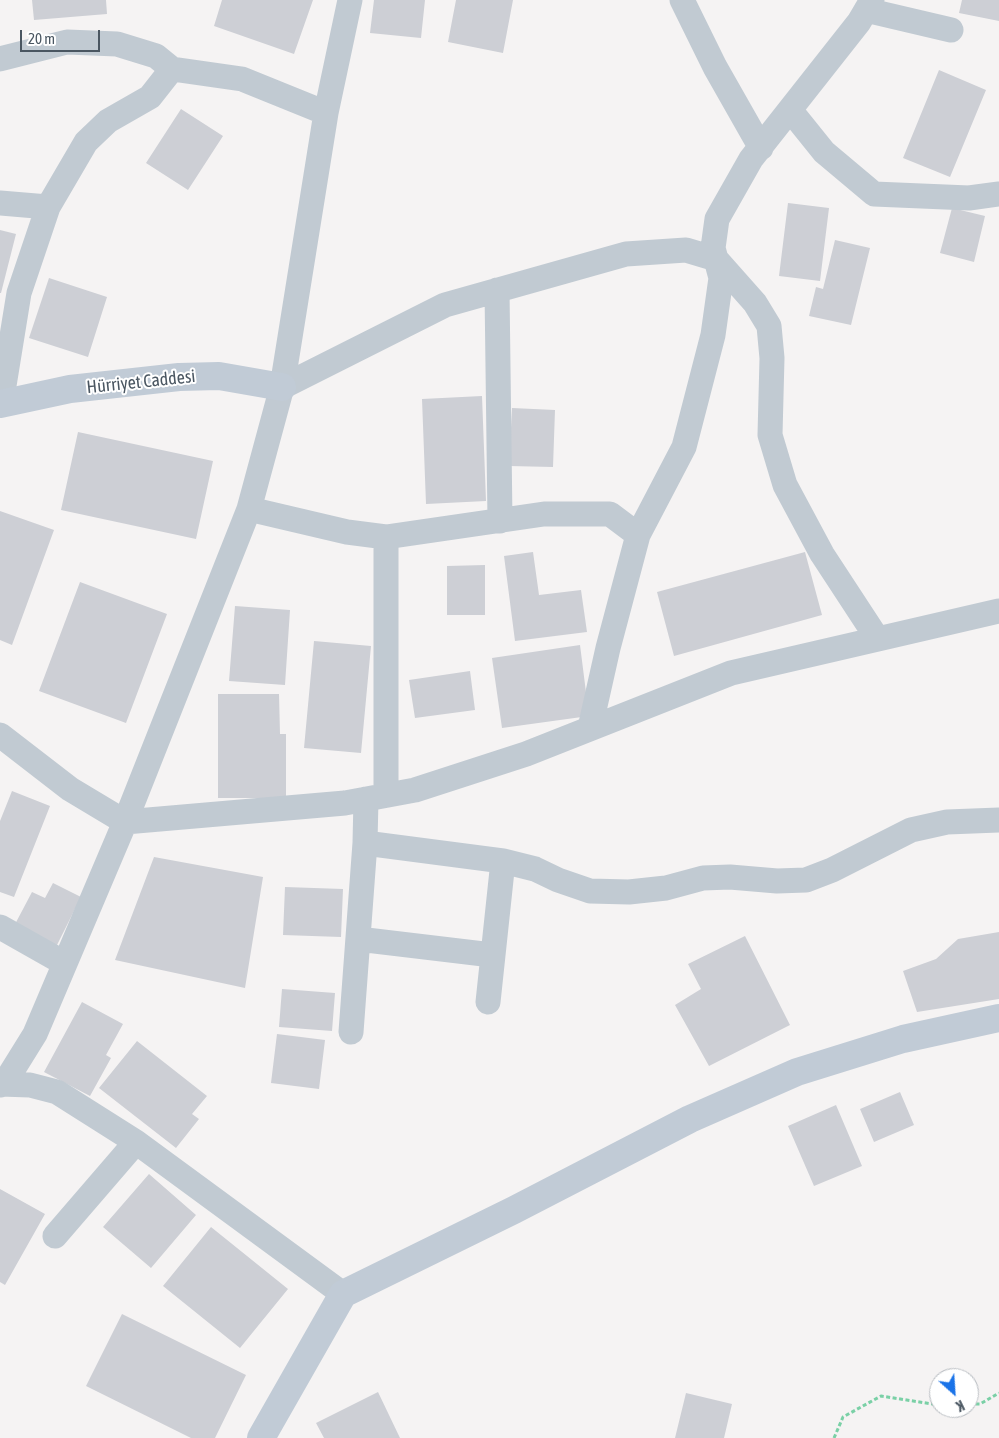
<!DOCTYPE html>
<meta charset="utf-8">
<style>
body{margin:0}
#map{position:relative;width:999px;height:1438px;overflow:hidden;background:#f5f3f3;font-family:"Asap Condensed",sans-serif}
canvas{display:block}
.north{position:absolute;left:929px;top:1368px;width:50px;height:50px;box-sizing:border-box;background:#fff;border:1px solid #b7bbc0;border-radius:50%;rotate:154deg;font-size:14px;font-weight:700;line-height:20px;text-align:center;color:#4a5661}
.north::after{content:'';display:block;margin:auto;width:18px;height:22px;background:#1a73e8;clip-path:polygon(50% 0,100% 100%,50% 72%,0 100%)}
.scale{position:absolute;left:20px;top:30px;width:80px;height:22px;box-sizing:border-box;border:2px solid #4a5661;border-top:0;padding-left:6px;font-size:15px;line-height:18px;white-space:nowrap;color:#4a5661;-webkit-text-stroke:4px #fff;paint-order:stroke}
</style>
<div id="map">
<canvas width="999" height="1438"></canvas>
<div class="north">K</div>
<div class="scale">20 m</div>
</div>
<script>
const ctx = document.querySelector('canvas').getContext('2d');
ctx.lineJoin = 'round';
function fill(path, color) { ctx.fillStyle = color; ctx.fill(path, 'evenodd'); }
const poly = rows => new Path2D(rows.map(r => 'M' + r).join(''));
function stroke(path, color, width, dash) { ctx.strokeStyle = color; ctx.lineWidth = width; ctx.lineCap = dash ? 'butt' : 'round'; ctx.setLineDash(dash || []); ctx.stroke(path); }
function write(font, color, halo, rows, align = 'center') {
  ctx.font = font + ' "Asap Condensed",sans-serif'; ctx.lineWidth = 4; ctx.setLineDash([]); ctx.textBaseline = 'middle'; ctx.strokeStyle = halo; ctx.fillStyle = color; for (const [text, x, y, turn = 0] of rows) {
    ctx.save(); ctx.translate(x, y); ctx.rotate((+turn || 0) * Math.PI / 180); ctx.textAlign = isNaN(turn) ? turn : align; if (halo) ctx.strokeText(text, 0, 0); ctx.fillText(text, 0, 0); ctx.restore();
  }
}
const building = poly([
 [32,0,106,0,107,14,34,20],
 [222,0,313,0,294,54,214,26],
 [374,0,425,0,421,38,370,33],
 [456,0,513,0,503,53,448,42],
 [962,0,999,0,999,21,959,13],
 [939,70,986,90,950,177,903,158],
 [181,109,223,136,188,190,146,163],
 [788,203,829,208,820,281,779,276],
 [952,208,985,216,974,262,940,253],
 [0,230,16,234,1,293,0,293],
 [835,240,870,248,851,325,809,316,816,287,823,289],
 [49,278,107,297,88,357,29,338],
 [482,396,486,501,426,504,422,399],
 [512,408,555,410,553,467,509,466],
 [78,432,213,461,196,539,61,510],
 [0,511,54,530,12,645,0,640],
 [533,552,539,595,581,590,587,632,515,641,504,556],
 [805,552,822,615,674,656,657,592],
 [485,565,485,615,447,615,447,566],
 [80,582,167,614,126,723,39,691],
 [235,606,290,610,285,685,229,681],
 [314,641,371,646,361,753,304,748],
 [580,645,589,716,502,728,492,658],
 [470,671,475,710,415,718,409,680],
 [218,694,279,694,280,734,286,734,286,798,218,798],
 [12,791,50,806,14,897,0,892,0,821],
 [154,857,263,877,245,988,115,960],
 [53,883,81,897,55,949,13,928,32,892,45,898],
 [285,887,343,889,341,937,283,935],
 [999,932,999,999,917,1012,903,971,936,959,958,939],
 [745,936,790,1025,709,1066,675,1005,701,989,688,964],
 [282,989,335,993,332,1031,279,1027],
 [82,1002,123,1024,106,1055,111,1058,90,1096,44,1072],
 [277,1034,325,1040,319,1089,271,1083],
 [137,1041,207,1096,192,1114,199,1119,176,1148,99,1088],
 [900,1092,914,1125,874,1142,860,1109],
 [836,1105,862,1166,814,1186,788,1126],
 [149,1174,196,1215,151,1268,103,1227],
 [0,1189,45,1214,5,1285,0,1282],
 [211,1227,288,1289,240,1348,163,1286],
 [122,1314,246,1375,215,1438,191,1438,86,1386],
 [378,1392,400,1438,324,1438,316,1423],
 [686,1393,732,1404,724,1438,675,1438]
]);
const path = poly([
 [969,1404,980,1404,999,1393],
 [834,1438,843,1417,881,1396,939,1405]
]);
const street = poly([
 [682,0,715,67,761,148],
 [866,10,951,30],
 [0,59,67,42,117,44,156,56,172,69],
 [791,111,824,152,874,194,969,198,999,194],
 [0,203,48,207],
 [497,290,500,521],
 [282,387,445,305,626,254,686,250,716,259,755,303,769,326,772,358,770,435,785,485,822,554,877,638],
 [1,404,19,293,48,207,86,142,108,121,150,97,172,69,242,79,326,113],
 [249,509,347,532,386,537,544,514,610,514,638,535],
 [386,537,386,795],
 [590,728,608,648,638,535,684,447,713,335,721,278,713,248,717,219,751,159,859,22,872,0],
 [0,735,70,789,125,822,345,803,415,790,526,754,731,673,999,611],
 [365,843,503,861,535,869,558,880,590,891,629,892,666,888,703,878,730,877,777,881,806,880,832,870,911,830,947,822,999,820],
 [0,927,64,963],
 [358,939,492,955],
 [488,1002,503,861],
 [351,1032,365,843,366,799],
 [0,1084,30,1085,57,1092,136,1142,343,1294],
 [0,1085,4,1084,35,1034,125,822,249,509,282,387,326,113,350,0],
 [55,1236,136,1142]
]);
const secondary = poly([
 [0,404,70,389,179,377,219,376,282,387],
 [261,1438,343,1294,514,1210,690,1119,797,1072,903,1039,999,1018]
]);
const streetNames = [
 ["Hürriyet Caddesi",141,382,-6]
];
fill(building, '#cdcfd5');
stroke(path, '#7ad0a6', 3, [4, 2.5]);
stroke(street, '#c1cad2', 25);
stroke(secondary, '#c1cbd6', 28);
write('18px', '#4a5661', '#fff', streetNames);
</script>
